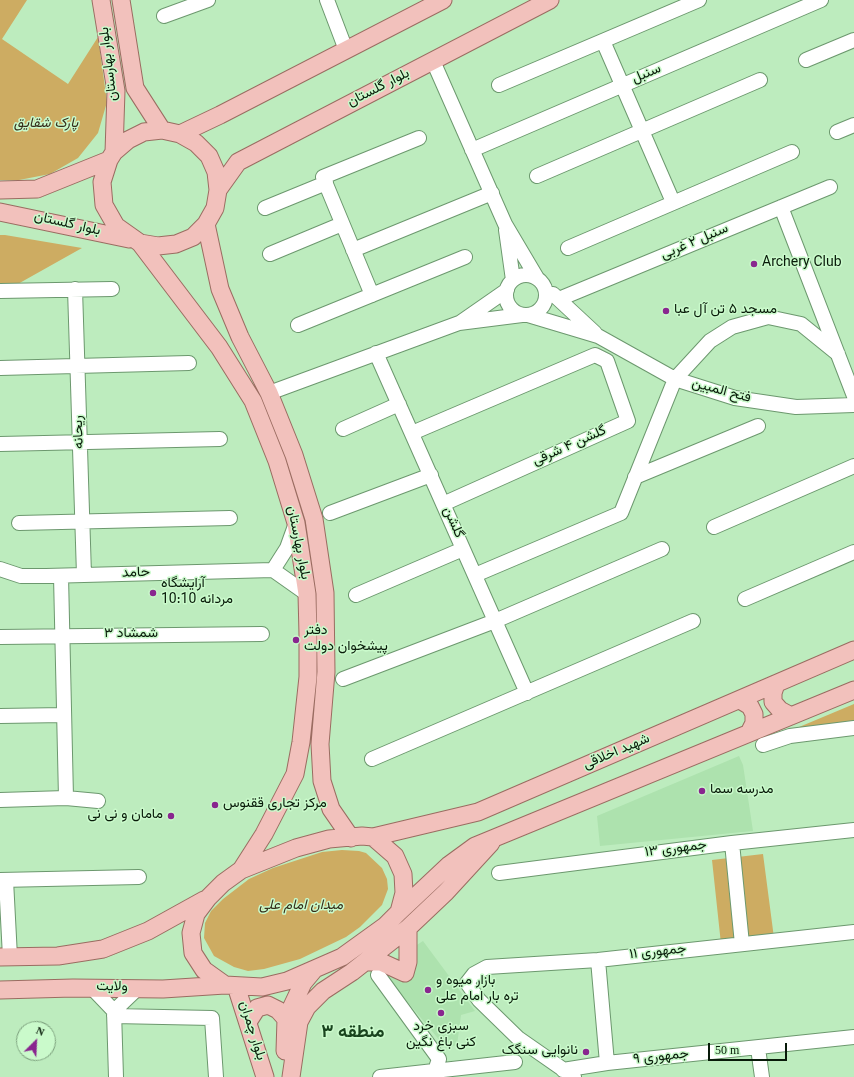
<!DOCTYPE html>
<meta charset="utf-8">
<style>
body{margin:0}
#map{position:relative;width:854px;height:1077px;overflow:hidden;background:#bdecbe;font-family:Georgia,serif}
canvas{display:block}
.north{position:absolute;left:16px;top:1021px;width:40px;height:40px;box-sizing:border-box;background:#cafacb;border:1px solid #7ca07d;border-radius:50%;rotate:24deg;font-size:11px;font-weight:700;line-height:16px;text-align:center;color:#081a09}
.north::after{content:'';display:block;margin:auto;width:14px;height:18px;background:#89268f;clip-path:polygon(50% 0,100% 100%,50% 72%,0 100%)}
.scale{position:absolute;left:708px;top:1043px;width:79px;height:18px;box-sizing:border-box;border:2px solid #081a09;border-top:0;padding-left:5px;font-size:12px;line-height:14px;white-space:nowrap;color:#081a09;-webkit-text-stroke:3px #cafacb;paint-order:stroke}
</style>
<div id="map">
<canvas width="854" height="1077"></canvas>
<div class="north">N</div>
<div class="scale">50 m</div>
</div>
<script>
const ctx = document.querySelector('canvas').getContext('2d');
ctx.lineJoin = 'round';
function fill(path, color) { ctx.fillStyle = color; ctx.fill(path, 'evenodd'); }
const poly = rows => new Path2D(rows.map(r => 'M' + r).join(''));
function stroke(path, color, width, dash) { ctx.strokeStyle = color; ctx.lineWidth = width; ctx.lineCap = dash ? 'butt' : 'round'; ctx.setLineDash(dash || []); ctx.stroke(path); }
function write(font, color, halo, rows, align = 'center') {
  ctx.font = font + ' Georgia,Vazirmatn,serif'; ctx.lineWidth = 3; ctx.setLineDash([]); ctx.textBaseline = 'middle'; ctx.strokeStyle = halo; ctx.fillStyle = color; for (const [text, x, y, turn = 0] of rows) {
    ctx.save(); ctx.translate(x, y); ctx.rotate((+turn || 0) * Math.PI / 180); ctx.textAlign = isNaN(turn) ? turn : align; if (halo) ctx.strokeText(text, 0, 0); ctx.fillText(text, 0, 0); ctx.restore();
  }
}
const built = poly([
 [739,756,743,765,753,831,600,846,597,816],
 [423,941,475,1011,461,1015,457,1045,446,1048,380,969]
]);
const green = poly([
 [0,0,27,0,2,39,68,84,98,37,107,102,98,133,78,158,50,174,19,180,0,180],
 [0,235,5,235,82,248,0,294],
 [854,704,854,725,792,730],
 [342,850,359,851,366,853,382,868,387,879,388,889,382,905,360,927,346,937,300,959,264,969,248,971,234,967,214,956,204,938,205,923,211,911,223,899,249,879,273,868,322,852],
 [763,854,774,938,721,944,712,860]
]);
const minor = poly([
 [327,0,346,50],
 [164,16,208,0],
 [603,41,673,202],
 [806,60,854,40],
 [433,61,505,224,537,278],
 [499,85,699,0],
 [837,132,854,125],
 [472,150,821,0],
 [537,176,760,80],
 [781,207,854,396],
 [265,208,326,183],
 [506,230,513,280],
 [568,248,792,152],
 [353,250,492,193],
 [270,254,342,224],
 '506 295a20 20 0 1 1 40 0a20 20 0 1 1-40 0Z',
 [75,289,84,575],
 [0,291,112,289],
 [553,294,595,333],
 [372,295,323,177,419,138],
 [559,299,830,187],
 [528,315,598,336,675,379,735,398,796,407,854,405],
 [461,322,507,290],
 [298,325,465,257],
 [376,353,527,693],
 [0,368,189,363],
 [269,393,459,323,522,315],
 [343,429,399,404],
 [412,433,595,355,607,361,628,421,443,504],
 [0,444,220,439],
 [635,477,758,426],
 [330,513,431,475],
 [19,523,230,518],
 [714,527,854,466],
 [0,569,21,576,46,576,273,570],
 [273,570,287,548,296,523],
 [273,570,307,594],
 [475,575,621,513,675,379,710,341,732,327,768,317,801,324,838,354],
 [61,576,66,798],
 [356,595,463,549],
 [745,599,854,552],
 [0,637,262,634],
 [343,679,495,621,662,549],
 [0,716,64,715],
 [763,745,790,736,854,728],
 [372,759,693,621],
 [0,800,66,798,98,801],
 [732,843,742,944],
 [499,873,732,843,854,830],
 [0,880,139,877],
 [6,880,10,957],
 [598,960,607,1063],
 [378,975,439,1059,435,1071],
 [92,988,114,1011,138,988],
 [114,1011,116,1077],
 [114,1016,212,1018,216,1077],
 [758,1048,762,1077],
 [563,1070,607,1063,854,1037],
 [380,1077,515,1062],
 [574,1077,518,1038,479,1000,467,983,474,974,487,967,598,960,854,932]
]);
const major = poly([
 [101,0,116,91,114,152],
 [121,0,135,88,162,130],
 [180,134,220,115,443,0],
 [0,190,37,189,109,160],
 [218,190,216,172,209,156,196,143,180,134,162,130,144,132,128,140,114,152,109,160,102,182,104,205,116,226,140,243,158,246,176,244,193,237,206,224,215,208,218,190,238,162,550,0],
 [0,212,129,239],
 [206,224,220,289,240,337,269,393,294,455,314,519,325,593,326,672,320,744,322,781,331,809,351,838],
 [140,243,219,347,253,401,277,461,296,523,307,594,308,635,308,677,301,742,295,774,264,834,241,870],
 [776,684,773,693,773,702,780,710,791,716],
 [740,700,750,706,754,714,754,723,749,733],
 [362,836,373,837,380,843,395,856,403,874,404,893,399,912,385,926,342,957,287,981,262,987,225,985,204,970,193,953,191,933,196,914,208,898,223,883,241,870,296,848,329,839,362,836],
 [373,837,478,812,854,650],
 [399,912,449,865,475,846,854,690],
 [0,957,58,956,103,949,148,931,204,900],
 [365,962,381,962,405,973,408,962,408,928],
 [236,986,265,1077],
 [0,990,73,988,163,989,225,985],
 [248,1022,257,1008,268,1005,278,1010,286,1019],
 [285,1051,286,1019,303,983,313,971],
 [291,1077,299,1022,307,1007,323,991,352,972,408,928,446,892,491,843]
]);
const markers = [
 [754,264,4,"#89268f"],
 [666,311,4,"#89268f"],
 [153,593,4,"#89268f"],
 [296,640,4,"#89268f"],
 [702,791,4,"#89268f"],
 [215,805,4,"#89268f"],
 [171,816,4,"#89268f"],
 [428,990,4,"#89268f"],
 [441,1013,4,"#89268f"],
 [586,1052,4,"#89268f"]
];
const streetNames = [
 ["بلوار بهارستان",110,64,-97],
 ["سنبل",647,75,-23],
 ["بلوار گلستان",379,89,-27],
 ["بلوار گلستان",67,225,13],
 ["سنبل ۲ غربی",695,243,-23],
 ["فتح المبین",721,392,15],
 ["ریحانه",80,432,-92],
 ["گلشن ۴ شرقی",570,447,-24],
 ["گلشن",452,523,66],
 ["بلوار بهارستان",297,543,79],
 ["حامد",136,574,-2],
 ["شمشاد ۳",131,635],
 ["شهید اخلاقی",617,753,-23],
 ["جمهوری ۱۳",676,850,-7],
 ["جمهوری ۱۱",658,953,-6],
 ["ولایت",112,988,1],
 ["بلوار چمران",251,1031,73],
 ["جمهوری ۹",661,1058,-6]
];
const parkNames = [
 ["پارک شقایق",46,125],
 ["میدان امام علی",301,907]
];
const poiNames = [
 ["Archery Club",762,264],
 ["مسجد ۵ تن آل عبا",674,311],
 ["آرایشگاه",161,585],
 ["مردانه 10:10",161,601],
 ["دفتر",304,632],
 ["پیشخوان دولت",304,648],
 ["مدرسه سما",710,791],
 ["مرکز تجاری ققنوس",223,805],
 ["مامان و نی نی",163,816,"right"],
 ["بازار میوه و",436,982],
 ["تره بار امام علی",436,998],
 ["سبزی خرد",441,1028,"center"],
 ["کنی باغ نگین",441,1044,"center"],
 ["نانوایی سنگک",578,1052,"right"]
];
const districtNames = [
 ["منطقه ۳",353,1034]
];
fill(built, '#ade2ae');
fill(green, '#cdac62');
stroke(minor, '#6c986e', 16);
stroke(major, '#9a6c61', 19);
stroke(minor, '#fff', 14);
stroke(major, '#f2c1bc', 17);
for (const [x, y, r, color] of markers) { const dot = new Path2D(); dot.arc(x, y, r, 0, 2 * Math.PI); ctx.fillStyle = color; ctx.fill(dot); stroke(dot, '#cafacb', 1.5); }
write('14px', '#081a09', '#cafacb', streetNames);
write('italic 14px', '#352d1a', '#cafacb', parkNames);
write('14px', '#081a09', '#cafacb', poiNames, 'left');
write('bold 18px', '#19441e', '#cafacb', districtNames);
</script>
